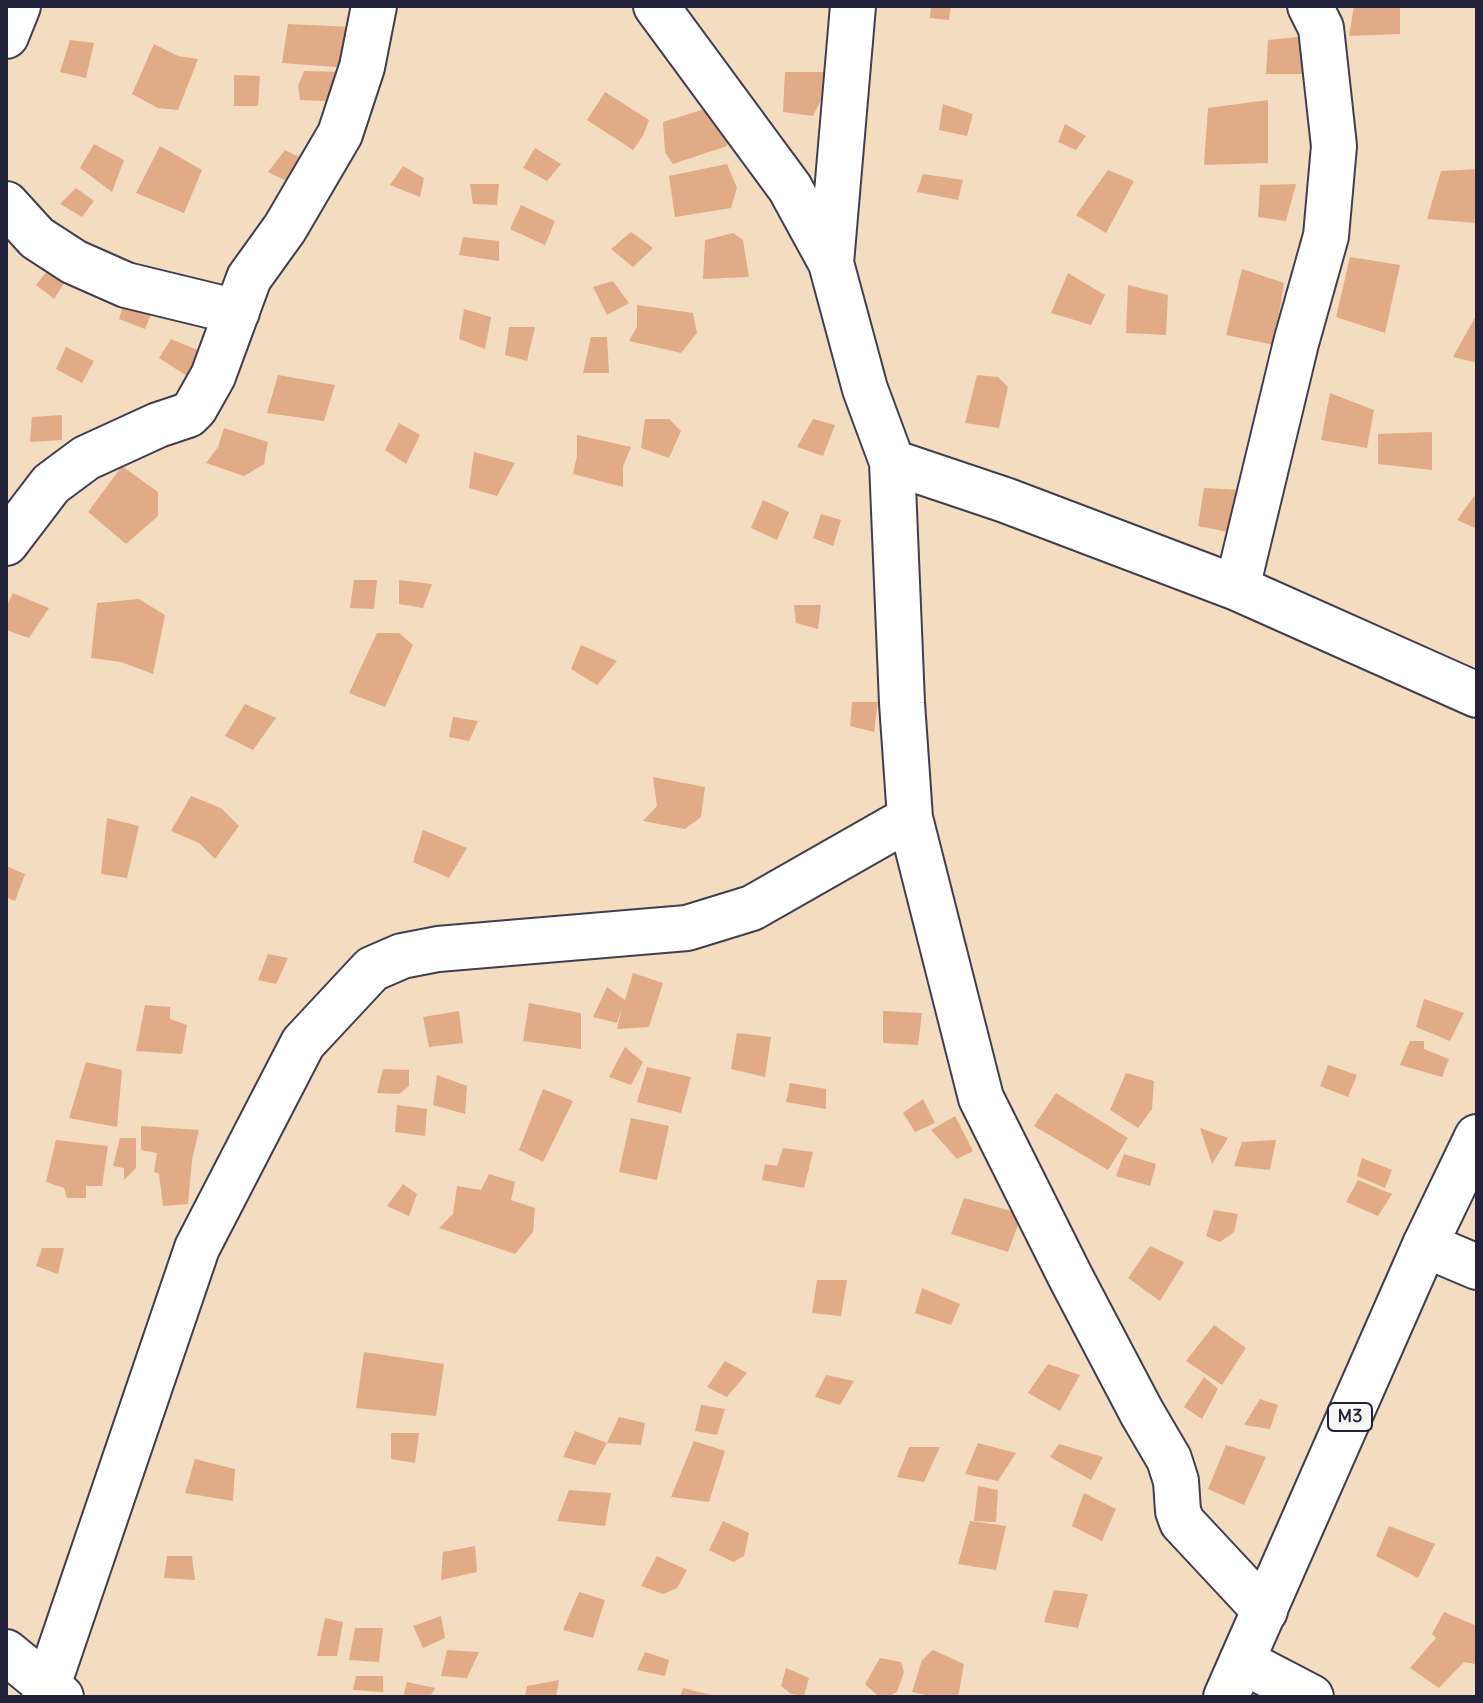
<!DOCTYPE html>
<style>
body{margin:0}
#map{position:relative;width:1483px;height:1703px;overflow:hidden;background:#f3dcbf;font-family:Delius,sans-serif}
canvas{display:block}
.frame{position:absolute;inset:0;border:8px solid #22223b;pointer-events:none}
</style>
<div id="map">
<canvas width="1483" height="1703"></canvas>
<div class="frame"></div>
</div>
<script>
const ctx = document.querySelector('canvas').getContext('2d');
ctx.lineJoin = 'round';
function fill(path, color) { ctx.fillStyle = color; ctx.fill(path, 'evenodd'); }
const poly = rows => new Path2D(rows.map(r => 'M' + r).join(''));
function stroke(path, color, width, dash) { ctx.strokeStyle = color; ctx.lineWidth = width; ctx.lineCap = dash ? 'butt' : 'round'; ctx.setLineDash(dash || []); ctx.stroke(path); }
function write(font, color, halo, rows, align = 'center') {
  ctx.font = font + ' Delius,sans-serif'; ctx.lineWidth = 6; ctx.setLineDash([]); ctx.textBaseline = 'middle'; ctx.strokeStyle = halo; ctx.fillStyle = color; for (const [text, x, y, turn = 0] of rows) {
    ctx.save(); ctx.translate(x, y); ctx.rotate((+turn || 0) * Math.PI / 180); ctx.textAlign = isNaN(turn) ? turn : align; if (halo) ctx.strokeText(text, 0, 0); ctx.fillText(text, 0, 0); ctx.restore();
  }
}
const building = poly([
 [931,6,951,6,949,20,930,18],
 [1354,6,1400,6,1400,34,1349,36],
 [288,24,350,27,349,68,282,63],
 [1308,36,1308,74,1266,74,1268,40],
 [70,40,94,43,86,78,60,72],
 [154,44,178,56,198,59,178,110,158,108,132,94],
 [304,71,346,72,346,102,300,100,298,86],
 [785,72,825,72,821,100,813,116,783,112],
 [234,75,260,76,258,106,234,106],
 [605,92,649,120,643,136,633,150,587,120],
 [1268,100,1268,163,1204,165,1208,108],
 [721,104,731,130,727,146,673,164,665,152,663,122],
 [943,104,973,114,967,136,939,130],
 [1065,124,1086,136,1076,150,1058,142],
 [94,144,124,160,112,192,80,168],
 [160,146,202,170,184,213,136,193],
 [535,148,561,164,547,181,523,168],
 [285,150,313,164,300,188,268,172],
 [727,164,737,188,731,208,675,217,669,176],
 [403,166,424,178,420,197,390,185],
 [1477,169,1477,223,1427,219,1441,171],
 [1108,170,1134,181,1106,233,1076,215],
 [923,174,963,180,958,200,917,192],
 [470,184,499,184,497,205,473,204],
 [1296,184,1286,221,1258,217,1260,185],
 [76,188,94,201,82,217,60,204],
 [521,205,555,221,545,245,510,229],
 [631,232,653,248,633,267,611,249],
 [733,233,743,240,749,277,703,279,705,240],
 [463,237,499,241,499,261,459,255],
 [1350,257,1400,265,1385,333,1336,317],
 [52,265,72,271,54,299,36,285],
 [1242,269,1284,283,1274,345,1226,335],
 [1068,273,1105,295,1091,325,1051,313],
 [613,281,629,303,607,315,593,287],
 [1128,285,1168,295,1166,335,1126,333],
 [127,293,155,305,145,329,119,319],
 [637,305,693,313,697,333,681,353,629,341,637,327],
 [464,309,491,317,485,349,459,339],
 [1477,314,1477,363,1453,357],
 [509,327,535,327,527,361,505,355],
 [591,337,607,337,609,373,583,373],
 [171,339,203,352,187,376,159,358],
 [66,347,94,361,82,383,56,369],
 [278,375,335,385,324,421,267,413],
 [977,375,998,377,1008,387,999,428,965,423],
 [1330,393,1374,410,1367,448,1321,440],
 [62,415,62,440,30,442,32,417],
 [645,419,669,419,681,431,669,458,641,448],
 [813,419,835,425,823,456,797,447],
 [399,423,420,435,406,464,385,450],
 [224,428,268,442,264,464,244,476,206,463,218,447],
 [1432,432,1432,470,1378,464,1378,434],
 [577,435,631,447,623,466,623,487,573,474,577,456],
 [474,452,515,463,497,496,469,488],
 [122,466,158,492,158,516,126,544,88,512],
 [1204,488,1242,490,1238,534,1198,526],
 [1477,492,1477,529,1457,520],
 [763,500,789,512,777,540,751,528],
 [821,514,841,520,833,546,813,538],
 [354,580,377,580,374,609,350,608],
 [399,580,432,584,423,608,399,604],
 [13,593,49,608,29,638,6,630,6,607],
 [139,599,165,615,153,674,121,662,91,658,97,603],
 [794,605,821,605,818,629,796,623],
 [377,633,399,633,413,645,385,707,349,693],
 [581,645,617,661,597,685,571,669],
 [852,702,878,702,874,732,850,726],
 [245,704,276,718,253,750,225,736],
 [453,717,478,721,469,741,449,737],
 [653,777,705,787,701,817,685,829,643,821,657,806],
 [191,796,221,808,239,826,215,859,199,843,171,831],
 [107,818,139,826,127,878,101,874],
 [423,830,467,848,449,878,413,862],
 [6,866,25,874,15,901,6,897],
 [268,954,288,958,276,984,258,980],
 [633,973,663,983,649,1027,617,1029,622,1007,617,1023,593,1017,607,987,625,1000],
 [1424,999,1464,1013,1450,1041,1416,1027],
 [529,1003,581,1013,581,1049,523,1041],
 [145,1005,170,1007,170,1019,187,1025,182,1054,136,1051],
 [459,1011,463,1043,429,1047,423,1017],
 [883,1011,922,1013,918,1045,883,1043],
 [737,1033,771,1037,765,1077,731,1069],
 [1410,1041,1424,1041,1424,1049,1449,1059,1442,1077,1400,1065],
 [625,1047,643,1062,631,1085,609,1077],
 [86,1062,122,1070,117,1127,69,1118],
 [1328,1065,1357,1075,1348,1097,1320,1086],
 [647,1067,691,1077,681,1113,637,1102],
 [383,1069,409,1070,409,1086,399,1094,377,1093],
 [1126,1073,1154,1081,1152,1109,1138,1128,1110,1110],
 [437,1075,467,1086,465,1114,433,1105],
 [790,1083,826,1089,826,1109,786,1102],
 [543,1089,573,1101,543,1162,519,1150],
 [1056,1093,1128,1138,1108,1170,1034,1126],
 [923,1099,935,1123,915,1132,903,1113],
 [397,1105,427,1109,425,1136,395,1132],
 [955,1116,973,1151,957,1159,931,1130],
 [631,1118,669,1126,657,1180,619,1172],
 [141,1126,199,1130,192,1160,188,1204,163,1206,159,1174,154,1172,157,1153,141,1150],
 [1200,1128,1228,1138,1212,1164],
 [120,1138,136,1138,136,1168,124,1180,124,1168,113,1166],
 [56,1140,108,1146,102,1186,86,1186,86,1198,67,1198,64,1188,46,1182],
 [1276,1140,1270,1170,1234,1166,1242,1142],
 [783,1148,813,1152,804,1188,762,1180,765,1164,777,1166],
 [1124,1154,1156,1164,1150,1186,1116,1176],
 [1362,1158,1392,1170,1385,1188,1357,1176],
 [489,1174,515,1182,511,1200,535,1208,533,1232,515,1254,439,1228,453,1214,457,1186,481,1190],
 [1358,1180,1392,1194,1378,1216,1346,1202],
 [403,1184,417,1194,409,1216,387,1206],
 [964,1198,1022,1214,1008,1252,951,1234],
 [1214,1210,1238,1214,1234,1232,1220,1242,1206,1236],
 [1150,1246,1184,1262,1160,1301,1128,1278],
 [42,1248,64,1248,58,1274,36,1266],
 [817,1280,847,1280,841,1316,812,1313],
 [922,1288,960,1304,951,1325,915,1313],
 [1214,1325,1246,1348,1222,1385,1186,1361],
 [364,1352,444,1364,436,1416,356,1408],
 [725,1361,747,1373,727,1397,707,1387],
 [1048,1364,1080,1375,1060,1411,1028,1393],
 [826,1375,854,1381,840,1405,815,1397],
 [1204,1377,1218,1389,1202,1419,1184,1407],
 [1260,1399,1278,1405,1270,1429,1244,1425],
 [701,1405,725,1409,717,1435,695,1431],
 [619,1417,645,1423,641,1445,607,1443],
 [575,1431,607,1443,595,1465,563,1457],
 [391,1433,419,1433,415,1463,391,1459],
 [694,1441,725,1451,709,1502,671,1497],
 [978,1443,1016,1453,998,1481,965,1474],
 [1059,1444,1103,1457,1091,1480,1050,1457],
 [1226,1445,1266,1457,1244,1505,1208,1489],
 [909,1447,940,1447,924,1482,897,1477],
 [195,1459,235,1469,233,1501,185,1493],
 [978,1486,998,1490,996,1522,974,1521],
 [569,1490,611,1493,605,1526,557,1521],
 [1084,1493,1116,1509,1102,1541,1072,1526],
 [723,1521,749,1533,744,1556,733,1562,709,1550],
 [970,1521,1006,1526,996,1570,958,1564],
 [1389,1526,1435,1544,1418,1578,1376,1556],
 [475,1546,477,1572,441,1580,443,1552],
 [167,1556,192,1556,195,1580,164,1578],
 [657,1556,687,1570,677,1588,663,1594,641,1586],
 [1054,1590,1088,1594,1078,1628,1044,1622],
 [579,1592,605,1600,593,1638,563,1630],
 [1444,1612,1477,1626,1477,1661,1475,1664,1464,1662,1439,1688,1410,1668,1436,1638,1432,1634],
 [441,1616,445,1638,423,1648,413,1626],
 [325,1618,343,1622,337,1656,317,1656],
 [355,1628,383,1628,379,1662,349,1660],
 [447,1650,479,1652,467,1678,441,1676],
 [933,1650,964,1664,958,1697,936,1697,912,1692,922,1660],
 [645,1652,669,1660,665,1676,637,1670],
 [880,1658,901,1662,904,1672,897,1692,887,1697,879,1697,865,1684],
 [786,1668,809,1678,804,1696,791,1694,781,1686],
 [356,1676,383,1676,383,1692,353,1690],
 [559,1680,556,1697,525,1697,527,1686],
 [407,1682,435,1688,430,1697,403,1697],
 [683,1688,716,1696,716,1697,680,1697]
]);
const minor = poly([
 [656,6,790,188,831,263,865,389,892,462,1005,500,1237,588,1477,695],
 [6,36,18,6],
 [6,204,37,238,74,262,126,285,237,312],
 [831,263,853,6],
 [892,462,902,703,910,818,981,1098,1071,1278,1142,1413,1169,1459,1176,1481,1178,1511,1182,1522,1265,1611],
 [6,543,51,484,86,458,158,425,188,415,195,408,213,376,249,278,285,228,340,134,362,67,374,6],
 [1237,588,1296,343,1326,236,1334,146,1321,28,1310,6],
 [1425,1245,1477,1267],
 [6,1652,61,1697],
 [1242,1661,1311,1697],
 [44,1697,197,1248,303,1043,372,969,402,956,438,949,687,928,752,908,910,818]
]);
const major = poly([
 [1226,1697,1425,1245,1477,1137]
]);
const shields = [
 [1350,1417,44]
];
const shieldNames = [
 ["M3",1350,1417]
];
fill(building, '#e1ab88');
stroke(minor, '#413e4f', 48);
stroke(major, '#413e4f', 48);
stroke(minor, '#fff', 44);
stroke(major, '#fff', 44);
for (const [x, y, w] of shields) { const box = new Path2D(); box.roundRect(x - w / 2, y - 14, w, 28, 6); ctx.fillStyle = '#f6f6f2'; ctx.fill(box); stroke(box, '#22223b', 2); }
write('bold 18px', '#22223b', null, shieldNames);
</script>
